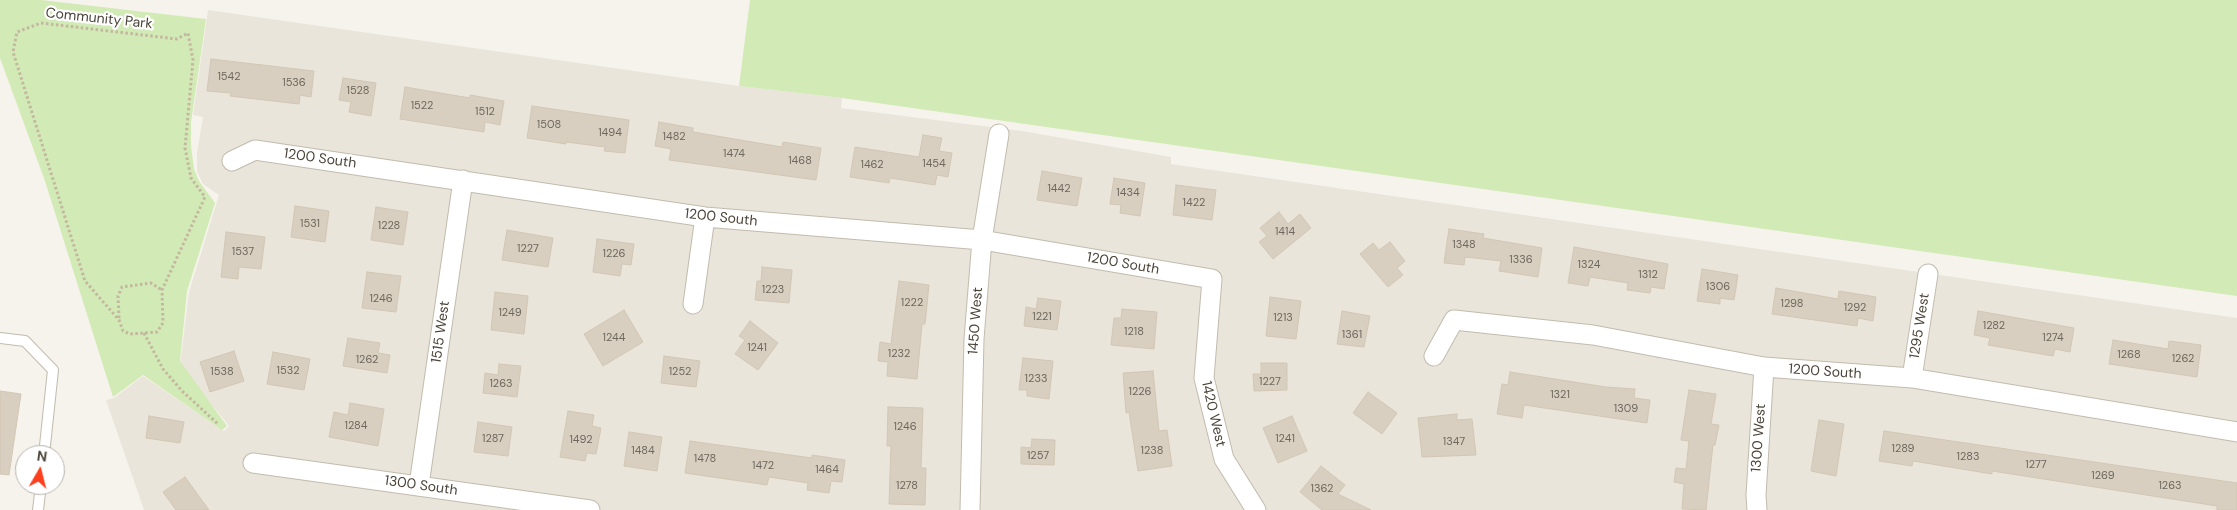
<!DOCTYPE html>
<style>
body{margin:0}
#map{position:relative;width:2237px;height:510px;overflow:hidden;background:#f6f3ec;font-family:"DM Sans",sans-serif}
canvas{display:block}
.north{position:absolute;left:15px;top:445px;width:50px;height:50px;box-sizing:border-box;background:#fff;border:1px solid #b7b4b0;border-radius:50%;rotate:8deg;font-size:14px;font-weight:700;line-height:20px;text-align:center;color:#4b4439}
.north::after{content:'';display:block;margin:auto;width:18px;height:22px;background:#fc3f1d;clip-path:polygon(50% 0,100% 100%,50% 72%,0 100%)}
</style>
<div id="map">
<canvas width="2237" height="510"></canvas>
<div class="north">N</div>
</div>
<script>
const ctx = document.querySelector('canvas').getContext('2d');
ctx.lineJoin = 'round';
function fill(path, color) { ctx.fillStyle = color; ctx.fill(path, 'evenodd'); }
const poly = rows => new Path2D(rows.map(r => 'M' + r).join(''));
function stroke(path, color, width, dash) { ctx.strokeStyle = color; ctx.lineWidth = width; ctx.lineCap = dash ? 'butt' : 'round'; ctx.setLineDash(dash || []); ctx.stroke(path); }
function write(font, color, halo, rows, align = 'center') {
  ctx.font = font + ' "DM Sans",sans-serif'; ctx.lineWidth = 4.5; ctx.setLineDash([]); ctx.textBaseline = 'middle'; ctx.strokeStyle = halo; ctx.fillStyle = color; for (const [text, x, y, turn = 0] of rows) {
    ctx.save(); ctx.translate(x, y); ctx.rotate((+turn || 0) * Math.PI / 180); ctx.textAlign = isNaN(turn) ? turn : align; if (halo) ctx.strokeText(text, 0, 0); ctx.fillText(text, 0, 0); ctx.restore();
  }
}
const residential = poly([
 [208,10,739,86,842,98,841,108,1022,131,1171,157,1171,164,2237,318,2237,510,144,510,106,400,114,398,143,376,224,431,229,426,180,365,189,292,219,195,203,184,197,172,197,153,203,117,193,115]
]);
const green = poly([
 [0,0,41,0,206,19,191,122,191,146,194,169,199,181,215,203,187,291,180,361,227,426,222,430,143,375,113,397,45,181,0,58],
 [750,0,2237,0,2237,296,842,98,739,86]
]);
const building = poly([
 [211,59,314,71,311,97,300,95,299,104,230,96,231,93,207,91,211,59],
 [343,78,376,83,371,116,349,112,351,102,339,100,343,78],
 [405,87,470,98,470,95,504,101,500,125,485,122,484,132,400,119,405,87],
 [532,106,629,120,625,153,604,151,605,147,566,142,566,144,527,138,532,106],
 [659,122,693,128,693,132,782,147,783,142,821,148,816,180,669,160,671,149,655,146,659,122],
 [923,135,942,138,939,151,952,153,948,177,937,175,935,185,890,178,889,183,850,177,855,147,919,157,923,135],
 [1042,171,1082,178,1077,206,1037,200,1042,171],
 [1114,178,1145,183,1140,216,1120,213,1121,205,1110,204,1114,178],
 [1176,185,1216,190,1212,220,1173,215,1176,185],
 [295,206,329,211,325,242,291,237,295,206],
 [376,207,408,212,403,245,371,240,376,207],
 [1279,212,1288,224,1300,214,1311,228,1273,259,1259,242,1267,236,1260,228,1279,212],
 [1449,229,1484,234,1483,238,1542,248,1538,277,1499,271,1501,261,1465,257,1464,265,1444,263,1449,229],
 [507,230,553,238,548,267,502,260,507,230],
 [226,232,265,237,261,269,239,267,238,279,221,277,226,232],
 [597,239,634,244,631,265,622,264,620,276,593,272,597,239],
 [1390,242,1405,261,1397,268,1403,275,1388,287,1360,254,1373,243,1379,250,1390,242],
 [1574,247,1668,264,1664,289,1651,287,1650,293,1627,290,1628,283,1590,277,1588,286,1568,283,1574,247],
 [762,267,792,270,789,303,755,300,757,281,761,281,762,267],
 [1702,269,1738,275,1734,300,1720,298,1720,304,1697,301,1702,269],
 [367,272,401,276,396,312,362,308,367,272],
 [899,281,929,285,925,324,922,324,917,379,887,376,888,362,878,361,880,342,891,344,899,281],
 [1776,288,1838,299,1839,291,1876,297,1873,321,1858,318,1857,326,1772,314,1776,288],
 [495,292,528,296,524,334,491,330,495,292],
 [1270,297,1301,301,1296,339,1266,336,1270,297],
 [1038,298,1061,301,1057,330,1024,326,1026,307,1036,309,1038,298],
 [1122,309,1157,312,1154,349,1111,345,1114,318,1121,318,1122,309],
 [624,310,643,342,603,366,584,334,624,310],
 [1342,311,1370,316,1364,347,1337,344,1342,311],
 [1978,311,2074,328,2070,352,2055,349,2053,356,1988,345,1990,338,1974,335,1978,311],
 [750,321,778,343,758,370,735,354,745,340,739,336,750,321],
 [348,338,380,343,378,353,390,355,387,373,343,366,348,338],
 [2113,340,2168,349,2169,341,2201,345,2197,377,2109,364,2113,340],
 [234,351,244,381,210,392,200,362,234,351],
 [273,352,310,359,304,390,267,384,273,352],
 [664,356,700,361,696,387,661,383,664,356],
 [1023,358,1053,361,1049,399,1027,396,1027,390,1019,390,1023,358],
 [1261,363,1287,363,1287,390,1254,391,1253,374,1261,374,1261,363],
 [499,364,521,366,517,397,483,393,485,373,498,375,499,364],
 [1153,371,1159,431,1167,430,1172,466,1138,471,1129,412,1126,413,1123,373,1153,371],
 [1510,372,1606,387,1635,389,1634,398,1650,400,1647,423,1524,405,1522,418,1497,414,1502,384,1508,385,1510,372],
 [1689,390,1716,394,1711,424,1719,425,1715,445,1713,445,1706,510,1682,509,1684,484,1674,482,1676,468,1686,469,1689,441,1681,440,1689,390],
 [0,391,21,394,9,475,0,474,0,391],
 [1368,392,1397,413,1382,434,1353,413,1368,392],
 [350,403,384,409,378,446,329,437,334,412,348,415,350,403],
 [888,407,923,408,921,468,926,468,925,505,889,504,891,446,887,446,888,407],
 [568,411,594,415,592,426,601,428,596,454,587,453,585,461,560,457,568,411],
 [1457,414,1457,420,1472,419,1476,455,1422,457,1418,418,1457,414],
 [149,416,184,422,180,443,146,438,149,416],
 [1292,416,1307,451,1278,463,1263,428,1292,416],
 [1819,420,1844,424,1836,476,1811,471,1819,420],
 [478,422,512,427,508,456,474,452,478,422],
 [1884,431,2237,483,2237,510,2217,510,2217,506,1992,471,1992,474,1913,461,1912,466,1879,461,1884,431],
 [629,432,662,437,657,471,624,466,629,432],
 [1032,439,1055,440,1054,465,1021,464,1021,447,1031,448,1032,439],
 [690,441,812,458,812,455,845,460,842,482,831,481,829,493,807,490,808,483,769,477,767,485,685,473,690,441],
 [1321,466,1345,485,1338,494,1371,510,1322,510,1300,492,1321,466],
 [185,477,209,510,176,510,163,492,185,477]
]);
const path = poly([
 [41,23,177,39,188,33,193,60,185,148,191,178,205,197,162,290,163,323,157,332,130,334,123,331,119,320,85,281,13,52,17,32,41,23],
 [119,318,118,296,122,287,151,283,162,290],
 [144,333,163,369,182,391,218,424]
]);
const lane = poly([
 [0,338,25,341,53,370,44,455],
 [38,510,41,485]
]);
const street = poly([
 [232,161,255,150,705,217,982,240,1212,279,1204,378,1224,459,1256,510],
 [693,304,705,217],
 [1434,356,1454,320,1593,335,1764,367,1912,378,2237,432],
 [1912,378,1928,274],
 [253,463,590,510],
 [419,485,463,180],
 [970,510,974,339,982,240,999,134],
 [1757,510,1756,495,1764,367]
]);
const numberNames = [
 ["1542",229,77],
 ["1536",294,83],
 ["1528",358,91],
 ["1522",422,106],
 ["1512",485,112],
 ["1508",549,125],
 ["1494",610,133],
 ["1482",674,137],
 ["1474",734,154],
 ["1468",800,161],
 ["1454",934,164],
 ["1462",872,165],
 ["1442",1059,189],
 ["1434",1128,193],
 ["1422",1194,203],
 ["1531",310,224],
 ["1228",389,226],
 ["1414",1285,232],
 ["1348",1464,245],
 ["1227",528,249],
 ["1537",243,252],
 ["1226",614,254],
 ["1336",1521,260],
 ["1324",1589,265],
 ["1312",1648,275],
 ["1306",1718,287],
 ["1223",773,290],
 ["1246",381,299],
 ["1222",912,303],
 ["1298",1792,304],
 ["1292",1855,308],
 ["1249",510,313],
 ["1221",1042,317],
 ["1213",1283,318],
 ["1282",1994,326],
 ["1218",1134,332],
 ["1361",1352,335],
 ["1244",614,338],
 ["1274",2053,338],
 ["1241",757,348],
 ["1232",899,354],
 ["1268",2129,355],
 ["1262",2183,359],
 ["1262",367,360],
 ["1532",288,371],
 ["1538",222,372],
 ["1252",680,372],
 ["1233",1036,379],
 ["1227",1270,382],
 ["1263",501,384],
 ["1226",1140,392],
 ["1321",1560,395],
 ["1309",1626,409],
 ["1284",356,426],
 ["1246",905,427],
 ["1287",493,439],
 ["1241",1285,439],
 ["1492",581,440],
 ["1347",1454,442],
 ["1289",1903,449],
 ["1484",643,451],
 ["1238",1152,451],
 ["1257",1038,456],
 ["1283",1968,457],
 ["1478",705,459],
 ["1277",2036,465],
 ["1472",763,466],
 ["1464",827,470],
 ["1269",2103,476],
 ["1278",907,486],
 ["1263",2170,486],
 ["1362",1322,489]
];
const streetNames = [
 ["Community Park",99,19,6],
 ["1200 South",320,159,8],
 ["1200 South",721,218,6],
 ["1200 South",1123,264,10],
 ["1450 West",976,321,-86],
 ["1295 West",1920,326,-81],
 ["1515 West",441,332,-82],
 ["1200 South",1825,372,4],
 ["1420 West",1213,414,77],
 ["1300 West",1759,438,-86],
 ["1300 South",421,486,8]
];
fill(residential, '#eae5da');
fill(green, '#d2eab5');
fill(building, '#d8cfc1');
stroke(building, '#d3c7b4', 1);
stroke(lane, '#c2bbae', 12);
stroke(street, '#c2bbae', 21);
stroke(path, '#c4b79f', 3, [2.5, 2.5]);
stroke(lane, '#fff', 10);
stroke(street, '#fff', 19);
write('11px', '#6e675b', null, numberNames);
write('14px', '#4b4439', '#fff', streetNames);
</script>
